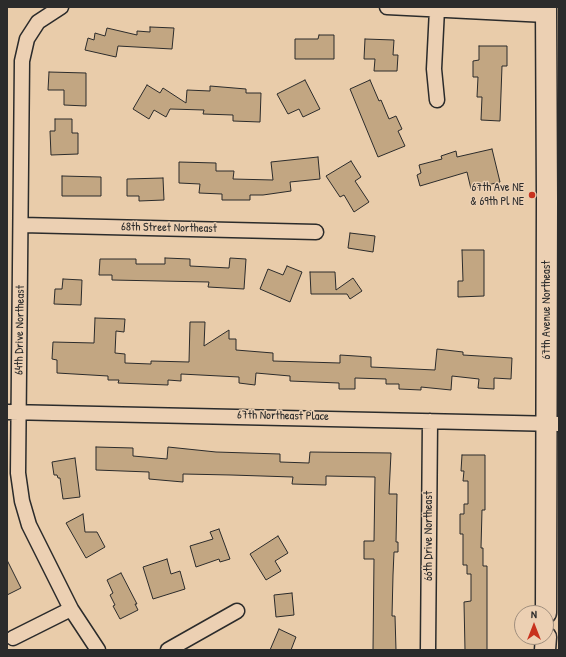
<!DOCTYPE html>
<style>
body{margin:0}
#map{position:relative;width:566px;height:657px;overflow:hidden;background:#e9ccaa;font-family:"Patrick Hand",sans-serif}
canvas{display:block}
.frame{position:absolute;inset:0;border:8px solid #2b2b2b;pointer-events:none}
.north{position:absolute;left:514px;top:605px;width:40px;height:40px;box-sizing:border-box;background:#ecd0b3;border:1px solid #9f8e7d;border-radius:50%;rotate:0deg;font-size:11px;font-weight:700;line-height:16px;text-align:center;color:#2b2b2b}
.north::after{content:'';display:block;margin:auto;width:14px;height:18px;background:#c8321e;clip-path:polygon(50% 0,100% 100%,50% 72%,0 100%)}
</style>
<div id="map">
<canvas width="566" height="657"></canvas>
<div class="frame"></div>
<div class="north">N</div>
</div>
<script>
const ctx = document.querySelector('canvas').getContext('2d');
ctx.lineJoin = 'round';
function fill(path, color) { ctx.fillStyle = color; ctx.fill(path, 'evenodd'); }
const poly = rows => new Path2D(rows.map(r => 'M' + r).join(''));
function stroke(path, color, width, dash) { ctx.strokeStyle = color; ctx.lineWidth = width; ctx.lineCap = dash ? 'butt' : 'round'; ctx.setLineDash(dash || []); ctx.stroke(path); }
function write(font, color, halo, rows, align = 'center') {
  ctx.font = font + ' "Patrick Hand",sans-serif'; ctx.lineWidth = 3; ctx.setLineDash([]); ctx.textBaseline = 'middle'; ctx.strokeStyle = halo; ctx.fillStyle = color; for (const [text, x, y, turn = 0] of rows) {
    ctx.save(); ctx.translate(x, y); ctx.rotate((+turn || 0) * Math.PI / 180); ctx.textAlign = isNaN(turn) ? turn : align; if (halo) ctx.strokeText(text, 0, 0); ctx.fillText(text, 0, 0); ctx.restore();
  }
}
const building = poly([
 [150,27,174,28,172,49,118,46,116,57,85,50,88,38,94,40,95,33,105,36,107,28,137,35,137,31,150,32,150,27],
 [319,35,334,35,334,59,295,59,295,39,318,39,319,35],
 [365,39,394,40,393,55,398,55,397,71,374,71,375,59,364,59,365,39],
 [479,46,507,46,507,66,502,66,500,121,481,120,482,97,477,97,478,77,473,77,473,61,479,60,479,46],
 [49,72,86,73,86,106,64,105,64,90,48,90,49,72],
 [305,80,320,109,303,117,299,109,288,114,277,94,305,80],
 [370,80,379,101,381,100,389,119,396,116,402,129,398,131,405,146,378,157,350,89,370,80],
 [147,85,160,93,163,88,186,103,187,90,210,91,210,86,246,89,246,93,261,93,260,122,233,121,233,115,203,114,204,110,170,109,166,117,154,110,149,119,133,109,147,85],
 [55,119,72,119,72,133,78,133,78,154,51,155,50,131,55,131,55,119],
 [492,149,500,182,471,189,467,172,420,186,417,175,421,173,419,165,442,159,441,156,456,151,457,157,492,149],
 [318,157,320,179,290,182,291,191,263,195,250,195,250,200,222,200,222,194,199,193,200,184,179,183,179,162,216,163,216,171,234,171,233,179,273,180,271,162,318,157],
 [351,161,361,177,355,181,369,202,354,212,344,195,340,197,326,176,351,161],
 [62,176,101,177,101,196,62,196,62,176],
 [163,178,164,200,139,201,139,196,127,196,127,179,163,178],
 [350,233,375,236,373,252,348,248,350,233],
 [462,250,484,250,484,296,458,297,458,281,463,281,462,250],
 [165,258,190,259,190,266,229,268,230,258,246,259,244,289,208,287,209,282,112,280,112,275,99,275,100,259,136,259,136,264,165,264,165,258],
 [287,266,302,272,290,302,260,289,268,269,283,275,287,266],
 [310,272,335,272,336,290,353,278,362,291,350,299,347,294,311,294,310,272],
 [63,279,82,280,81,305,54,304,55,289,62,289,63,279],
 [95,318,125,319,124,332,116,331,115,353,125,354,125,363,151,364,151,361,189,362,190,322,205,322,204,346,229,330,229,339,236,339,236,350,273,353,273,361,340,363,340,355,371,357,371,367,435,370,437,349,463,352,463,355,512,358,511,379,494,378,494,389,478,388,479,379,452,376,451,390,421,387,421,390,399,389,399,384,386,384,386,379,355,378,355,389,339,389,339,383,290,381,290,376,256,373,255,385,239,383,239,377,181,374,181,381,168,380,168,385,118,383,119,380,108,380,108,376,57,373,57,360,52,359,53,342,94,343,95,318],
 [96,447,133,448,133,456,167,459,168,447,216,452,280,454,280,462,309,463,310,452,391,453,389,494,397,494,396,542,398,542,398,552,394,552,393,575,392,616,395,616,396,650,373,650,374,559,364,559,364,541,374,541,375,477,326,476,326,485,292,484,293,477,231,475,183,474,183,482,149,479,149,472,96,470,96,447],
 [462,455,485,455,485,510,482,510,481,548,483,548,483,566,487,566,487,650,465,650,464,602,471,601,471,574,467,574,467,565,463,565,463,534,460,534,460,514,464,514,464,504,468,504,468,481,463,481,464,471,461,471,462,455],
 [75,458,80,497,63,499,60,478,58,478,57,475,54,475,52,462,75,458],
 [83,514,85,532,97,532,105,547,86,558,66,523,83,514],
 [219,529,230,559,220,562,219,559,196,567,190,546,213,539,210,532,219,529],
 [278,536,288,553,275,561,281,571,266,580,250,554,278,536],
 [167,559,171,574,180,571,185,589,153,599,143,567,167,559],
 [7,560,21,588,7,595,7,560],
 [121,573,137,604,135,604,138,610,120,619,113,606,115,605,110,595,113,593,107,580,121,573],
 [292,593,294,615,276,617,274,595,292,593],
 [279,629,296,637,291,650,270,650,279,629]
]);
const street = poly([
 [61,7,38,22,27,39,22,61,18,473,22,501,29,525,71,609,98,650],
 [387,7,546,15],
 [437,9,434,69,437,100],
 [22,225,316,232],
 [7,412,559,424],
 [13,638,71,609],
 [168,650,237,611],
 [428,650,430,421]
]);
const secondary = poly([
 [546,613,547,200,546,7],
 [545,650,546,637]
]);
const markers = [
 [532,195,4,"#c8321e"]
];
const poiNames = [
 ["67th Ave NE",524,188],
 ["& 69th Pl NE",524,202]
];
const streetNames = [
 ["68th Street Northeast",169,228,1],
 ["67th Avenue Northeast",547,310,-90],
 ["64th Drive Northeast",20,330,-89],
 ["67th Northeast Place",283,416,1],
 ["66th Drive Northeast",429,536,-90]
];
fill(building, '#c2a682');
stroke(building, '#2b2b2b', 1);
stroke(street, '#2b2b2b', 17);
stroke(secondary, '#2b2b2b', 23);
stroke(street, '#ecd0b3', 14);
stroke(secondary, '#ecd0b3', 20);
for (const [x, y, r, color] of markers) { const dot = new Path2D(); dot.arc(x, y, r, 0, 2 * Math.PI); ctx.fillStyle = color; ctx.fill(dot); stroke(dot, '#ecd0b3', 1.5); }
write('12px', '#2b2b2b', '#ecd0b3', poiNames, 'right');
write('12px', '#2b2b2b', '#ecd0b3', streetNames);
</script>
